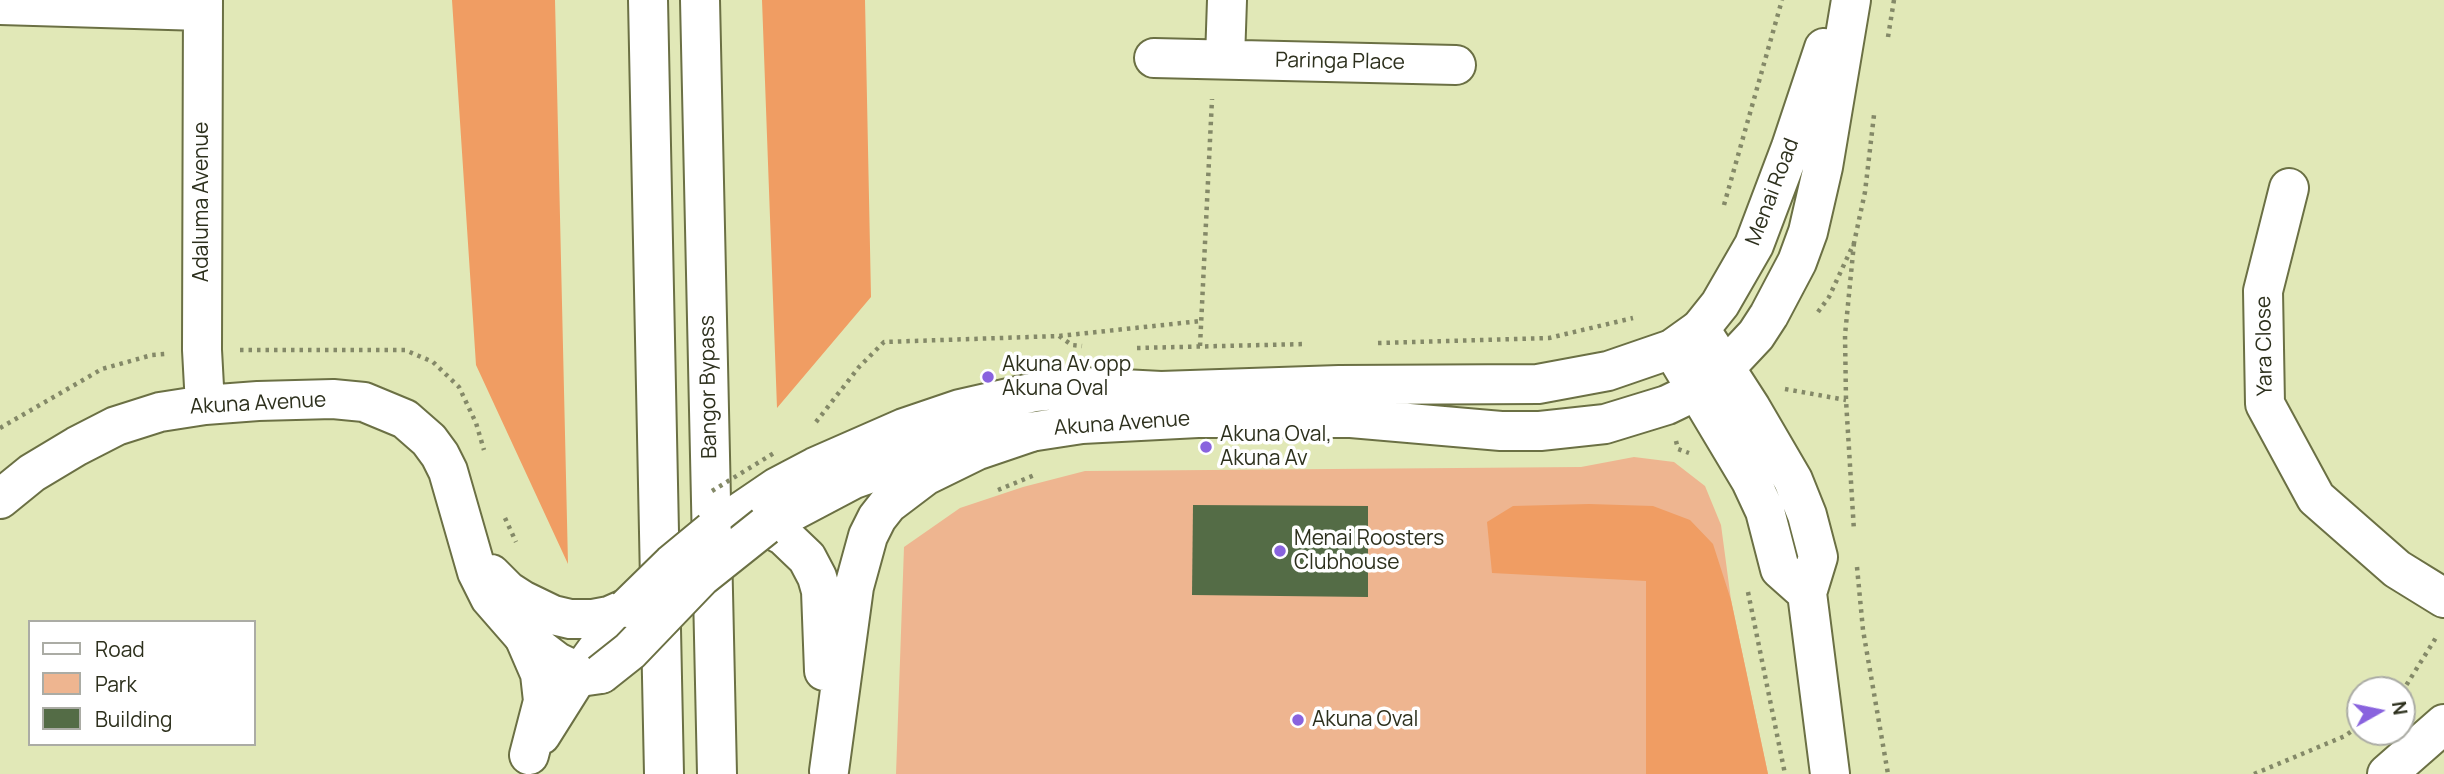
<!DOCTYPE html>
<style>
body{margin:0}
#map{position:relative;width:2444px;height:774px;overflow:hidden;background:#e1e8b7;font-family:Manrope,sans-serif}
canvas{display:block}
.legend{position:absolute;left:28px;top:620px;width:228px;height:126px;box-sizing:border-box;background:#fff;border:2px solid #abaca5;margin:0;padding:9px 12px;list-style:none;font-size:21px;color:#2d301d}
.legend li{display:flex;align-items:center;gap:14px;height:35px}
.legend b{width:35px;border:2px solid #abaca5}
.north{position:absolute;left:2346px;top:676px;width:70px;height:70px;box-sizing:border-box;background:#fff;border:2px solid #abaca5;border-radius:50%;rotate:81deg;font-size:19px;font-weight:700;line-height:28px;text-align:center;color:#2d301d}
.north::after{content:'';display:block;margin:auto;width:24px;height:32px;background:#8963de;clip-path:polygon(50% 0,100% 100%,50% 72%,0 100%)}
</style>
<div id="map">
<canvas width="2444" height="774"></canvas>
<ul class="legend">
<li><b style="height:9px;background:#fff"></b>Road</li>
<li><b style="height:19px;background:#eeb590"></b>Park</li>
<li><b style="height:19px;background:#546c46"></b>Building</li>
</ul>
<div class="north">N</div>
</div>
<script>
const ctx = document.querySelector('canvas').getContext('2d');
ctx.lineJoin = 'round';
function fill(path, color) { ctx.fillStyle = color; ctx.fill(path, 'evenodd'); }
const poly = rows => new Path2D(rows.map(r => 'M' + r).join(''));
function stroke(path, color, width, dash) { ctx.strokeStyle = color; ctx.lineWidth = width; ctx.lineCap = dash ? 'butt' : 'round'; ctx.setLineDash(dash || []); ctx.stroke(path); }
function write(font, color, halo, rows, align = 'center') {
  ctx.font = font + ' Manrope,sans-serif'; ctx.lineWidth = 7; ctx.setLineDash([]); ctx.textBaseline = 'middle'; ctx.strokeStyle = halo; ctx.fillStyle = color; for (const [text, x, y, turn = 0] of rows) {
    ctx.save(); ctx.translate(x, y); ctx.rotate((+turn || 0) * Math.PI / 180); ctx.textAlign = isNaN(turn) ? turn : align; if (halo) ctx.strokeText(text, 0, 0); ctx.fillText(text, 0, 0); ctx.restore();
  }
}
const green = poly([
 [1634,457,1674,462,1705,486,1721,525,1731,600,1768,774,896,774,904,547,960,508,1023,487,1085,471,1581,467]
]);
const forest = poly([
 [452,0,555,0,568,564,476,365],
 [762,0,865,0,871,297,777,408],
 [1589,504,1653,506,1690,520,1713,544,1731,600,1768,774,1646,774,1646,581,1492,573,1487,522,1513,506]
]);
const building = poly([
 [1193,505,1368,506,1368,597,1192,595]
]);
const path = poly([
 [1888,37,1894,0],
 [1724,205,1782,0],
 [1854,243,1845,335,1846,400,1854,531],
 [1818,312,1829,297,1854,243,1865,192,1874,115],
 [1059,336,1072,345,1082,346],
 [1378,343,1549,338,1633,318],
 [1200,346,1212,99],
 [1137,348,1306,344],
 [240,350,405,350,433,362,459,387,476,423,484,450],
 [1785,389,1846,400],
 [816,422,859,367,884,342,1059,336,1201,321],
 [0,428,102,369,152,355,165,354],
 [1676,441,1678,449,1689,453],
 [998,490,1037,474],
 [505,518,516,542],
 [1857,567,1863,630,1888,774],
 [1748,592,1785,774],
 [2402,692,2437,636],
 [2254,774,2345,736,2360,725]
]);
const minor = poly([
 [203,0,202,350,205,405],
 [0,5,202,11],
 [1154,58,1456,65],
 [1225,59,1227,0],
 [2289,188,2263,291,2265,404,2316,498,2397,569,2444,598],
 [0,499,32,473,77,446,116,426,160,412,205,405,258,401,333,399,364,402,405,419,429,440,440,455,448,471,477,572,490,598,524,637,557,662,580,673],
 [491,574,508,591,522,600,553,615,570,619,593,619,609,616,627,608],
 [2387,774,2444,724]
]);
const tertiary = poly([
 [1700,329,1751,408,1793,480,1807,515,1818,557,1807,593,1830,774],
 [1672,349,1751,481,1765,511,1780,569,1807,593]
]);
const secondary = poly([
 [724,523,777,487,815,467,904,428,960,409,1035,392,1084,387,1161,391,1339,385,1538,384,1608,371,1672,349,1700,329,1720,304,1754,245,1791,147,1824,48],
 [712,531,736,523,765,526,854,479,933,451,997,437,1082,424,1198,418,1351,418,1501,431,1540,431,1605,424,1667,405,1696,391,1725,368,1756,335,1769,315,1797,262,1808,232,1823,167,1851,0],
 [601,674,587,676,580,673,627,608]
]);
const primary = poly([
 [648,0,664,774],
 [700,0,717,774],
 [765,526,784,536,807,558,817,577,821,591,824,671],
 [524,637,540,674,543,701,529,755],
 [541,735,580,673],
 [829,771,854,587,868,536,877,518,888,504,925,476,978,450,1031,432]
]);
const pathBridge = poly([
 [712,491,774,453]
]);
const secondaryBridge = poly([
 [627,608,672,564,712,531],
 [601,674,630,651,701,577,765,526]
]);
const markers = [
 [988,377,7,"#8963de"],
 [1206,447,7,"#8963de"],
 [1280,551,7,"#8963de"],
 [1298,720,7,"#8963de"]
];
const streetNames = [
 ["Paringa Place",1340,62,1],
 ["Menai Road",1773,192,-69],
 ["Adaluma Avenue",202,202,-90],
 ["Yara Close",2265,346,-91],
 ["Bangor Bypass",709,387,-91],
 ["Akuna Avenue",258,404,-3],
 ["Akuna Avenue",1122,424,-4]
];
const poiNames = [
 ["Akuna Av opp",1002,365],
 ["Akuna Oval",1002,389],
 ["Akuna Oval,",1220,435],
 ["Akuna Av",1220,459],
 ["Menai Roosters",1294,539],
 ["Clubhouse",1294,563],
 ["Akuna Oval",1312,720]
];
fill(green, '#eeb590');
fill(forest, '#f09d63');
fill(building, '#546c46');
stroke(minor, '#6b7044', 42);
stroke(tertiary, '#6b7044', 42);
stroke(secondary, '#6b7044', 42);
stroke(primary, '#6b7044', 42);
stroke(path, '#848968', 4.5, [3.5, 5]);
stroke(minor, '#fff', 38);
stroke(tertiary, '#fff', 38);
stroke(secondary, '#fff', 38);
stroke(primary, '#fff', 38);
stroke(secondaryBridge, '#6b7044', 42, []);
stroke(pathBridge, '#848968', 4.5, [3.5, 5]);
stroke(secondaryBridge, '#fff', 38);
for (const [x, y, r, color] of markers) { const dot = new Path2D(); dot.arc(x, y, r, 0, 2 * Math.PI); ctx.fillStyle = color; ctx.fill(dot); stroke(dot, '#fff', 2.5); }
write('21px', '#2d301d', '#fff', streetNames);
write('21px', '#2d301d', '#fff', poiNames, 'left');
</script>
